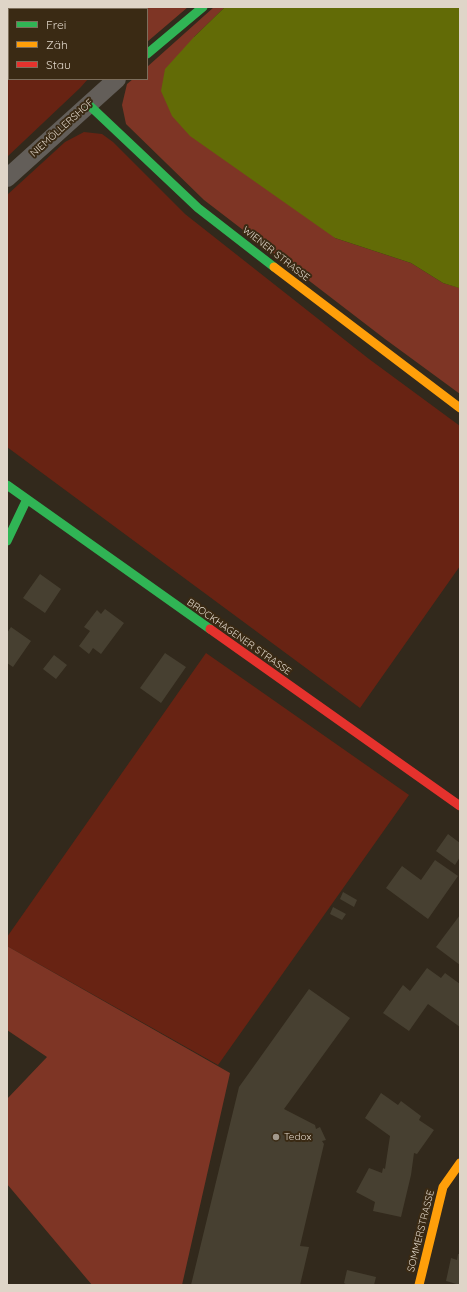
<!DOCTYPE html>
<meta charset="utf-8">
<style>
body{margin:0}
#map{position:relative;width:467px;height:1292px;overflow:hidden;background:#32291c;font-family:Quicksand,sans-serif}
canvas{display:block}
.frame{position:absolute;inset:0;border:8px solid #dfd5c8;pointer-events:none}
.legend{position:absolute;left:8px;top:8px;width:140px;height:72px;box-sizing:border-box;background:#3a2a14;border:1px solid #7c6e5c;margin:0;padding:5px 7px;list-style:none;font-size:12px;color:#dfd5c8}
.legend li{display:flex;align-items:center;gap:8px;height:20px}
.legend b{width:20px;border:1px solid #7c6e5c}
</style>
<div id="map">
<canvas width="467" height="1292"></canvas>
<div class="frame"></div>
<ul class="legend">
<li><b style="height:5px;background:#30b455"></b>Frei</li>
<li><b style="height:5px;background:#ff9f0a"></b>Zäh</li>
<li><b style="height:5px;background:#e5322d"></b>Stau</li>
</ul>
</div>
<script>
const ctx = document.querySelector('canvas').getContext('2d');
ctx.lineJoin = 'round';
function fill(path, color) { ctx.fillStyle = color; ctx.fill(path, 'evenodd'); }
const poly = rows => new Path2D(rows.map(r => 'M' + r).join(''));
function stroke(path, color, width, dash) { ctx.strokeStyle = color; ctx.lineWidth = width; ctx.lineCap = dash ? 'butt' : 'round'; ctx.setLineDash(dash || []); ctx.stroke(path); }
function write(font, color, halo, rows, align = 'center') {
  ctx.font = font + ' Quicksand,sans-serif'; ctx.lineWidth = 4; ctx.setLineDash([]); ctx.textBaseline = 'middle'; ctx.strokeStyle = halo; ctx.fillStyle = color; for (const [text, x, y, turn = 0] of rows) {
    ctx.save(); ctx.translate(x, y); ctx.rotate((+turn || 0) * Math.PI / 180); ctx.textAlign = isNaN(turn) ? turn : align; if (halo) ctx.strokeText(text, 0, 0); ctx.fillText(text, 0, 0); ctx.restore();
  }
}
const green = poly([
 [7,7,67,7,68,9,9,9,9,79,88,79,80,88,7,157],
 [84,132,102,134,113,142,185,214,369,359,460,426,460,566,360,708,7,447,7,195,65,142],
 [206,653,409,795,218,1065,7,946,7,937]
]);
const forest = poly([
 [67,7,188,7,147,42,147,9,68,9],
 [214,7,225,7,194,37,335,238,411,263,443,283,460,288,460,394,385,339,204,200,126,124,122,105,127,84,133,79,147,79,147,67],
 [7,946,230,1073,182,1285,92,1285,7,1184,7,1099,47,1057,7,1030]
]);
const water = poly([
 [225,7,277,8,460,7,460,288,459,288,443,283,411,263,335,238,190,136,172,116,161,91,165,69,194,37]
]);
const stream = poly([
 [113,9,113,7]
]);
const building = poly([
 [40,574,61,589,45,613,23,598],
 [105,609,124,623,101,654,93,648,89,654,79,646,90,631,84,627,97,610,101,614],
 [11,627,31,641,13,667,7,663,7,633],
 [165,653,186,667,161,703,140,688],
 [54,655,67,665,56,679,43,669],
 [448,834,460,843,460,857,455,865,436,851],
 [435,860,458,876,428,919,386,888,402,866,421,880],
 [343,892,357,900,354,907,340,899],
 [333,907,346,914,342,920,330,914],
 [460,915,460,965,436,947],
 [427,968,441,978,445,973,460,984,460,1027,428,1004,409,1031,383,1013,403,985,410,991],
 [309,989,350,1018,284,1109,315,1125,316,1129,320,1127,326,1140,322,1141,324,1144,300,1246,309,1247,300,1285,191,1285,239,1087],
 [381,1093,398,1105,401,1101,421,1116,419,1120,434,1130,417,1154,414,1153,411,1175,401,1217,373,1211,375,1202,356,1192,369,1168,382,1173,383,1168,385,1169,390,1136,365,1118],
 [458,1254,460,1254,460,1285,446,1281,451,1258,457,1260],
 [347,1270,376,1277,374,1285,347,1285,344,1283]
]);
const street = poly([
 [7,178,117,79]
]);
const fast = poly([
 [147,54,203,7],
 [89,105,198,208,274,267],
 [7,485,210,629],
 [7,541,27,499]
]);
const slow = poly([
 [274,267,460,408],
 [419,1285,443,1187,460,1163]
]);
const jam = poly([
 [210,629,460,806]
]);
const markers = [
 [276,1137,4,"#a2998c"]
];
const streetNames = [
 ["NIEMÖLLERSHOF",62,128,-42],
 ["WIENER STRASSE",276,254,38],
 ["BROCKHAGENER STRASSE",239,637,35],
 ["SOMMERSTRASSE",421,1231,-76]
];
const poiNames = [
 ["Tedox",284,1137]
];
fill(green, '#682313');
fill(forest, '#7e3525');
fill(water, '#626b06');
stroke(stream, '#626b06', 6);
fill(building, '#474031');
stroke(street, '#635e59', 18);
stroke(fast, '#30b455', 9);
stroke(slow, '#ff9f0a', 9);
stroke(jam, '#e5322d', 9);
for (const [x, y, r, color] of markers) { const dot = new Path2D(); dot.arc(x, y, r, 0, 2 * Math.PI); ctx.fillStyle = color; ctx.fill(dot); stroke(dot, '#3a2a14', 1.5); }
write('10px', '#dfd5c8', '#3a2a14', streetNames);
write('10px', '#dfd5c8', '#3a2a14', poiNames, 'left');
</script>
